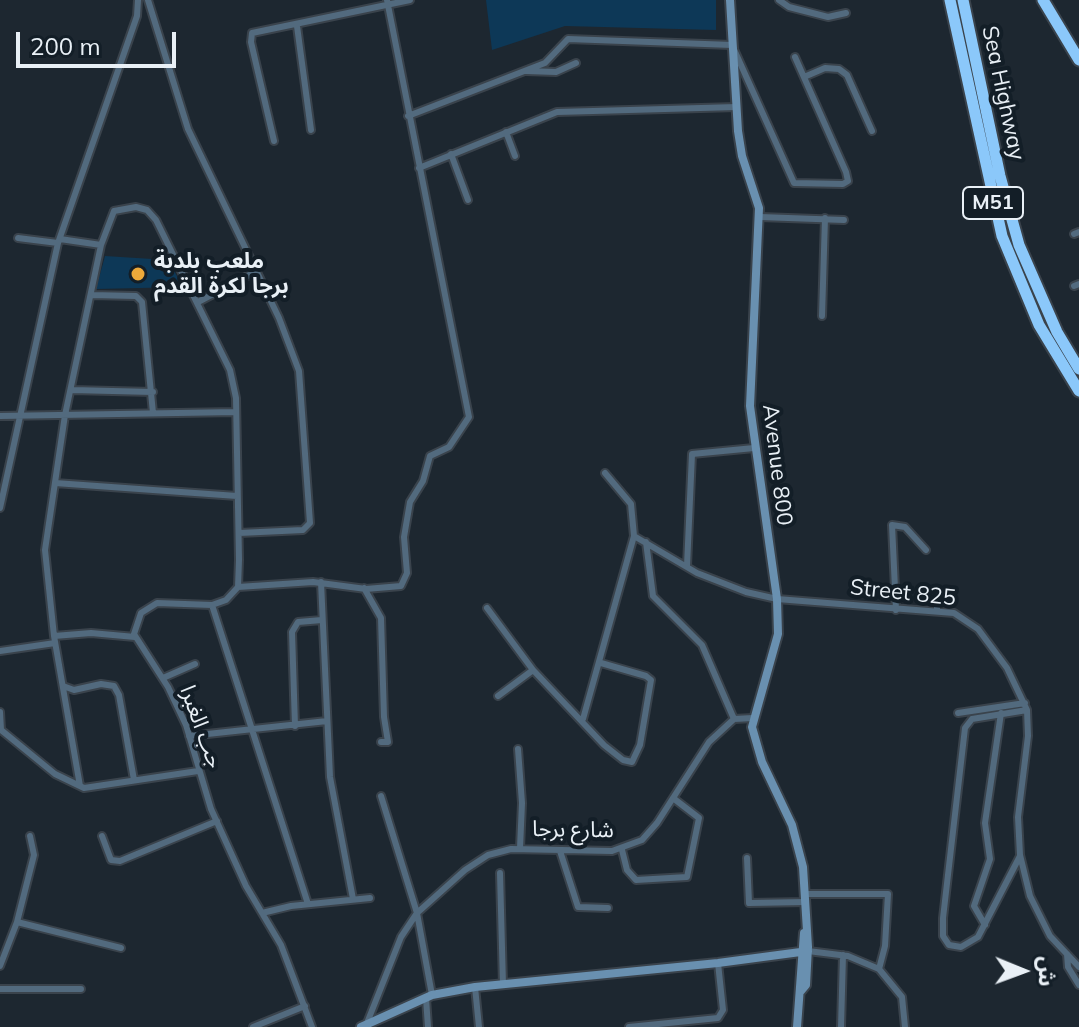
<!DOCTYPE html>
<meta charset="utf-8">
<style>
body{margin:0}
#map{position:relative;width:1079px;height:1027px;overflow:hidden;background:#1d2730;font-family:Mulish,"Noto Sans Arabic",sans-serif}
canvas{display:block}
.north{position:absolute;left:983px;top:931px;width:80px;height:80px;-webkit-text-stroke:6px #131e27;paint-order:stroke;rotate:91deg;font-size:22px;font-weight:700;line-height:32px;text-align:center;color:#e9f0f6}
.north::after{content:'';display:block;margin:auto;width:28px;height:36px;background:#e9f0f6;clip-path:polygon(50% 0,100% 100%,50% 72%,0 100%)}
.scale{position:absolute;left:16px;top:32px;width:160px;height:36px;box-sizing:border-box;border:4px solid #e9f0f6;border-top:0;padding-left:10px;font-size:24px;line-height:28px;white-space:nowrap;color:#e9f0f6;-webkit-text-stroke:6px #131e27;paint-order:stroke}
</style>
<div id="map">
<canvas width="1079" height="1027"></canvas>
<div class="north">ش</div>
<div class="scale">200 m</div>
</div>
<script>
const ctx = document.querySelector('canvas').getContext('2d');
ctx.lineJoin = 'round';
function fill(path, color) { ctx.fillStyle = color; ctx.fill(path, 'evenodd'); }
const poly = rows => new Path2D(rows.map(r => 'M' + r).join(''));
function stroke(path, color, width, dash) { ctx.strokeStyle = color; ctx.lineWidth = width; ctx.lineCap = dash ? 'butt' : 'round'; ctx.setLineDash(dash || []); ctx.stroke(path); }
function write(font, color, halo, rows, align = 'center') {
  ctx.font = font + ' Mulish,"Noto Sans Arabic",sans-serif'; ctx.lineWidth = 8; ctx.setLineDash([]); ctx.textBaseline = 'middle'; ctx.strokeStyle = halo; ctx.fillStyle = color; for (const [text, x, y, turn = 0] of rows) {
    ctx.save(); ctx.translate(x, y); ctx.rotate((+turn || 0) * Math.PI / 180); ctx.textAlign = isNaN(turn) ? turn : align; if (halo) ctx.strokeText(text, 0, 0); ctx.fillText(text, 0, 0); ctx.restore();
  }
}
const green = poly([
 [486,0,716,0,716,30,565,26,492,50],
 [105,256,168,260,183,287,96,289]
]);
const street = poly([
 [148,0,188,129,279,318,299,371,310,523,303,530,239,533],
 [779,0,789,7,828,17,846,13],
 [297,26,311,130],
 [526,71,556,72,576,63],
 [804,77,825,68,839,69,847,75,872,131],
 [408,116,545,63,568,39,732,45,794,183,843,184,848,181,846,172,795,57],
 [506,132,515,156],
 [274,141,251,42,252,33,410,0],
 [451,154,468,200],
 [419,168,557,112,737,107],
 [760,217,844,220],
 [1074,234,1079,232],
 [18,238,58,243],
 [60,239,101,245],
 [1074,286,1079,284],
 [91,295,136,296,142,302,153,413],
 [198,302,257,271],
 [822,316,825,218],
 [72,390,153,392],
 [0,416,236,412],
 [605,473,631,504,634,536,697,573,746,592,777,599,954,613,978,629,1007,668,1027,710,1028,736,1018,817,1020,855,1030,896,1050,936,1079,967],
 [55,483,237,496],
 [0,508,58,243,137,16,138,0],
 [646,542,653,596,702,645,734,719,753,718],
 [687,566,692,454,754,448],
 [321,582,330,777,353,899],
 [238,587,313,582,366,589,401,586,407,573,404,537,410,502,423,481,430,456,449,447,469,417,387,0],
 [364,588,381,618,384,717,388,742,381,742],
 [212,605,308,904],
 [487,608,533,670,604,745,623,760,632,762,640,745,651,680,646,676,601,663],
 [896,610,892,525,905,527,926,550],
 [937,611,937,594],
 [54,636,91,633,135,637],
 [0,651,55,643],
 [163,678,195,664],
 [63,686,74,690,101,684,114,686,119,695,134,780],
 [498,696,533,670],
 [0,712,1,730],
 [958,713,1025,703],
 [583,719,634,536],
 [295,726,292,632,298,622,322,620],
 [0,729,55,774,84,788,198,771],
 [189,736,327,721],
 [518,749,522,803,520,848],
 [80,786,54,636,45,550,65,415,101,245,114,211,136,207,147,210,156,220,230,370,236,398,239,560,238,587,226,600,212,605,157,603,141,613,134,634,168,687,186,725,211,809,246,886,281,945,312,1027],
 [381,796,417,913,432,995],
 [102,836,111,860,120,861,217,821],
 [622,850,627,870,636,880,687,877,699,818,673,798],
 [560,851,578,907,608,908],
 [1020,856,978,937,961,947,949,945,943,936,943,918,965,728,972,719,1027,710],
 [747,858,749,903,806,902],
 [500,873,503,985],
 [806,894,888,894,885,946,879,969],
 [262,913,291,906,370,898],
 [17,922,121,948],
 [985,925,974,906,990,859,985,823,1001,713],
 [808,951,848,956,879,969,902,997,905,1027],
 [1067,954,1068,967,1079,985],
 [0,966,17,922,34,855,30,836],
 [475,987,479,1027],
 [0,989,81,989],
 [426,998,428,1027],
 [367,1023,401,937,417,913,465,870,488,855,511,849,612,851,642,840,657,823,709,742,734,719],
 [253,1027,305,1006],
 [629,1027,718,1018,723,1010,718,963],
 [841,1027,843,955]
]);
const secondary = poly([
 [730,0,738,131,742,156,759,208,750,406,777,599,778,634,752,727,762,762,792,825,803,867,808,947,806,985,801,991],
 [361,1027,432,995,475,987,718,963,808,951],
 [797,1027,804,933]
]);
const highway = poly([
 [950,0,1002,236,1039,325,1079,391],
 [963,0,1000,176,1019,245,1057,332,1079,369],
 [1043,0,1079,60]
]);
const markers = [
 [138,274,8,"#eca93a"]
];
const shields = [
 [993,203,60]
];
const shieldNames = [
 ["M51",993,203]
];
const streetNames = [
 ["Sea Highway",1003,93,78],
 ["Avenue 800",777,465,83],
 ["Street 825",903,593,6],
 ["جب الغبرا",201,727,70],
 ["شارع برجا",573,830,1]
];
const poiNames = [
 ["ملعب بلدبة",154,261],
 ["برجا لكرة القدم",154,286]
];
fill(green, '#0d3857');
stroke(street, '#3a434c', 10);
stroke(secondary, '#3a434c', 12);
stroke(highway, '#3a434c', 15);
stroke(street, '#526a7e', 6);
stroke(secondary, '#6990b0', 8);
stroke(highway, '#8bc8fa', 11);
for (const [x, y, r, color] of markers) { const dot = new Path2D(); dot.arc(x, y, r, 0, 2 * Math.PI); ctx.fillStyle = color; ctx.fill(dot); stroke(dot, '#131e27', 3); }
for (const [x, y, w] of shields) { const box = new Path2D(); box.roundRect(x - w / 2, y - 16, w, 32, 6); ctx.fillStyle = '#131e27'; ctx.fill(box); stroke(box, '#e9f0f6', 2); }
write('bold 20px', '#e9f0f6', null, shieldNames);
write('22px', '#e9f0f6', '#131e27', streetNames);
write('bold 22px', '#e9f0f6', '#131e27', poiNames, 'left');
</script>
